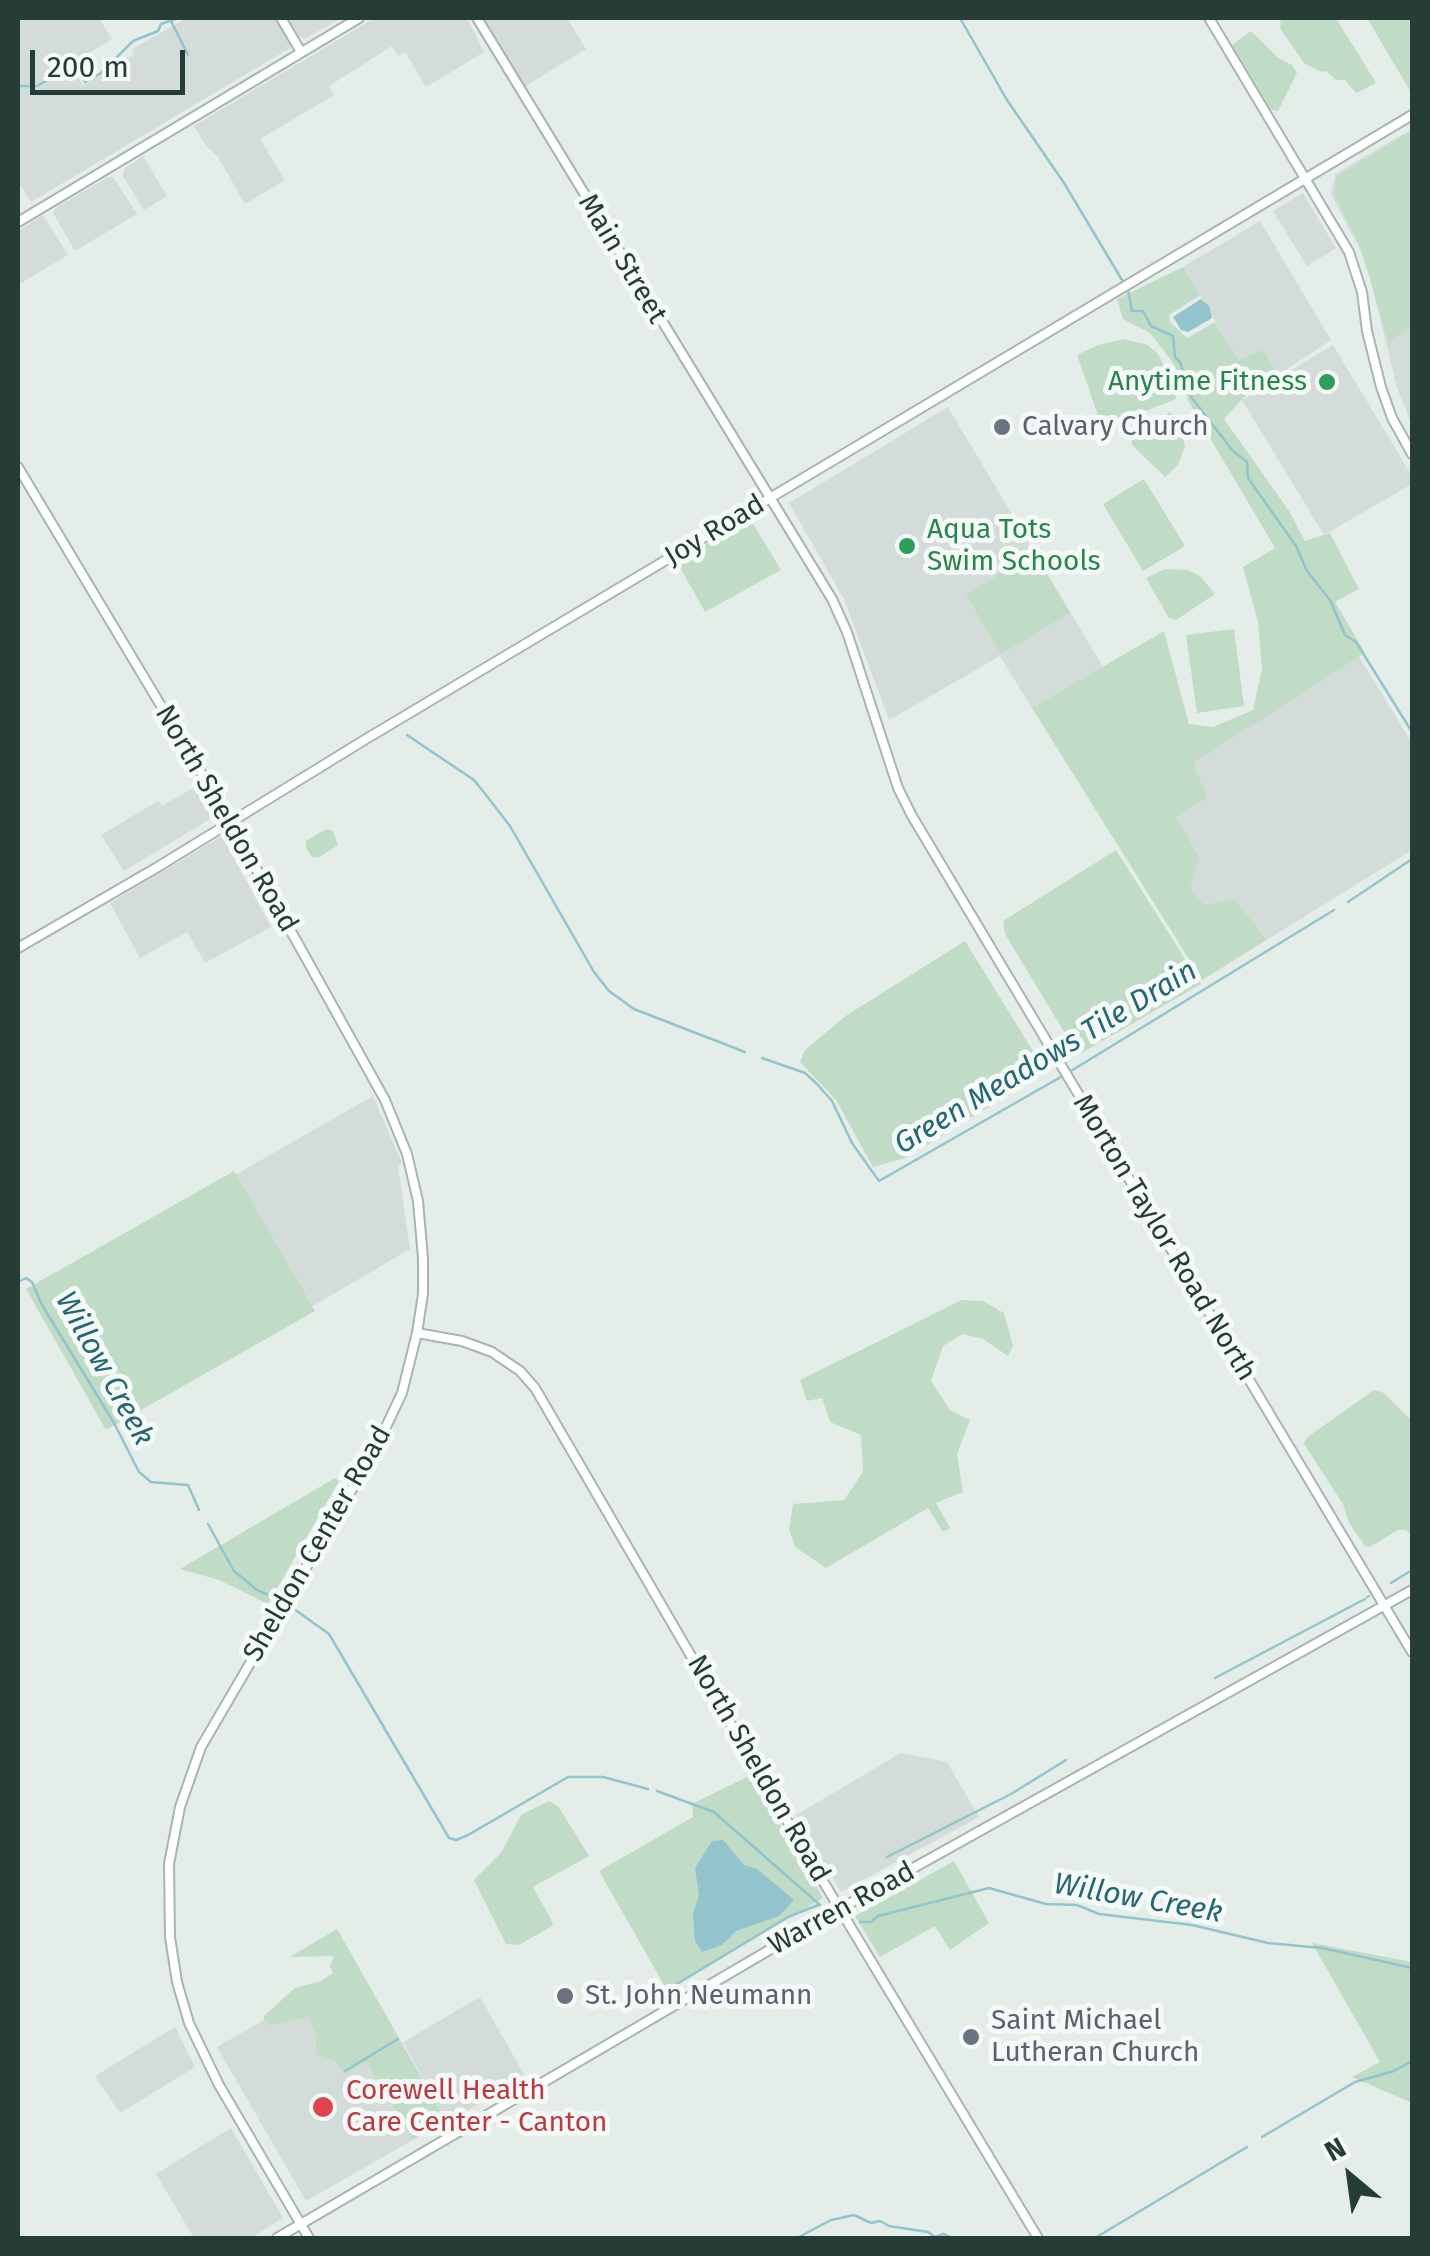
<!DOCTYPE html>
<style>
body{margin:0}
#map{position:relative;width:1430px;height:2256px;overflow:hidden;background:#e5ede9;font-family:"Fira Sans",sans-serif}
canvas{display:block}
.frame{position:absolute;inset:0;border:20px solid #253d36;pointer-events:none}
.north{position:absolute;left:1300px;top:2126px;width:100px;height:100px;-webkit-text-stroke:8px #f5f9f7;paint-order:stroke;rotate:331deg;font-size:28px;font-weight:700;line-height:40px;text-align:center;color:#253d36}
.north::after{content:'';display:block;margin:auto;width:35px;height:45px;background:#253d36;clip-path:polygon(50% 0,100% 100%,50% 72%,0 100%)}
.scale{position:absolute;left:30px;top:50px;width:155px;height:45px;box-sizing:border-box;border:5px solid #253d36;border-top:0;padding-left:12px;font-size:30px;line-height:35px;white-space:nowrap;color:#253d36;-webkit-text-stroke:8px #f5f9f7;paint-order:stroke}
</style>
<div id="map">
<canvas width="1430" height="2256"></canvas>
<div class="frame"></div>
<div class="north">N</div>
<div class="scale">200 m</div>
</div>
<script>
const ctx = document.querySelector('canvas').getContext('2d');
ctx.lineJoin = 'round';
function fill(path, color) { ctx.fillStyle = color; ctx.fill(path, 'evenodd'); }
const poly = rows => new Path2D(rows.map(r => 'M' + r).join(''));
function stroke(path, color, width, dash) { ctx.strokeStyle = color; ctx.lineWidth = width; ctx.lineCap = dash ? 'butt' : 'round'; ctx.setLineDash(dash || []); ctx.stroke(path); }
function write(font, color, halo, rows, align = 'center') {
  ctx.font = font + ' "Fira Sans",sans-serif'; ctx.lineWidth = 10; ctx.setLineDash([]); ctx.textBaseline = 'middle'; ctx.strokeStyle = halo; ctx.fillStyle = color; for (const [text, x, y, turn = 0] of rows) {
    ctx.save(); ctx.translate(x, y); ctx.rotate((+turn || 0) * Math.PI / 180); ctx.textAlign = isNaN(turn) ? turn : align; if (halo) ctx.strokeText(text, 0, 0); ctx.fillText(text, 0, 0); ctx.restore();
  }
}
const built = poly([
 [18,18,99,18,112,39,70,65,83,85,134,54,132,49,187,18,278,18,291,40,290,48,31,202,18,181],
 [288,18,341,18,305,39,298,36],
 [375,18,467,18,484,52,426,87,405,52,398,56,392,46,329,86,334,95,260,139,285,180,245,204,218,157,206,146,194,126],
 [484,18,567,18,586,49,524,87],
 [1412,129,1412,425,1397,388,1370,277,1358,245,1331,195,1335,174],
 [143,156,167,196,144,210,123,176,124,169],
 [108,177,113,177,137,214,75,251,53,213,55,208],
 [1303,193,1336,248,1307,266,1273,211],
 [43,215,68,255,18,285,18,231],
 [1260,221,1331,340,1278,375,1263,351,1239,361,1183,267],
 [1333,345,1412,476,1412,484,1324,535,1242,400],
 [948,407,1103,667,1032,708,1000,656,889,720,844,599,789,503],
 [1355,650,1412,743,1412,850,1202,980,1097,810],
 [195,787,212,818,124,871,101,835,158,801,162,806],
 [222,836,271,927,205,963,187,932,140,958,110,903],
 [373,1096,402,1163,398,1166,410,1249,175,1387,97,1254],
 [901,1753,947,1762,979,1817,841,1892,796,1815],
 [480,1997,526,2078,447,2122,403,2042],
 [299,2000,343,2075,367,2061,413,2140,306,2201,217,2047],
 [175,2027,195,2067,120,2113,95,2076],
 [231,2128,283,2218,251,2238,194,2238,156,2174]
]);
const green = poly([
 [1281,18,1336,18,1376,83,1356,93,1345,80,1336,80,1326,71,1322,72,1304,63,1280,28],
 [1367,18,1412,18,1412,94],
 [1251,31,1277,57,1292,65,1297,73,1278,111,1271,110,1232,45],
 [1412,131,1412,324,1389,344,1360,245,1334,195,1337,176],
 [1183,267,1200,295,1169,315,1170,322,1187,338,1215,322,1239,360,1263,350,1278,375,1247,394,1224,419,1289,511,1305,541,1330,533,1359,589,1335,602,1365,653,1193,763,1207,797,1176,817,1199,857,1190,889,1204,905,1235,899,1266,940,1202,980,1032,708,1164,631,1189,724,1213,727,1253,710,1262,669,1258,622,1243,567,1275,548,1190,404,1174,364,1150,333,1123,319,1117,299],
 [1124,339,1148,345,1158,354,1170,376,1176,399,1108,426,1101,424,1077,355,1098,345],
 [1170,412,1181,425,1185,447,1178,465,1165,477,1132,445,1132,438],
 [1144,479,1185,546,1143,571,1103,504],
 [746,520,751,520,781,570,705,612,677,562],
 [1034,553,1070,613,1001,654,966,595],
 [1165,569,1188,570,1200,576,1215,594,1176,620,1169,618,1146,578],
 [1234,629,1244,706,1197,713,1186,635],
 [326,829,333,831,338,845,318,858,312,857,306,848,306,841],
 [1116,850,1201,984,1078,1055,1005,934,1003,921],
 [965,941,1046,1072,905,1158,873,1167,836,1100,800,1062,805,1050,847,1015],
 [234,1171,315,1311,106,1430,26,1289],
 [962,1300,983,1301,1004,1313,1013,1346,1008,1356,983,1339,963,1334,943,1346,931,1381,950,1410,970,1420,957,1454,963,1492,936,1503,950,1528,943,1532,928,1508,826,1568,795,1547,789,1530,793,1504,844,1500,863,1472,861,1435,830,1422,822,1398,807,1401,800,1380],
 [1374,1390,1384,1393,1412,1421,1412,1536,1406,1530,1398,1530,1370,1547,1365,1546,1349,1523,1343,1504,1304,1444,1306,1438],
 [335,1478,339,1481,268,1604,219,1580,180,1569],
 [751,1775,823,1898,667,1990,599,1871,693,1817,692,1804],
 [549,1801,558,1806,589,1856,533,1887,553,1923,552,1926,519,1945,506,1944,474,1880,501,1853,521,1815],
 [954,1861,989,1923,950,1950,935,1926,880,1957,855,1916],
 [337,1929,440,2110,429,2128,413,2140,367,2062,343,2075,335,2061,316,2054,316,2037,309,2017,269,2025,264,2020,264,2016,295,1988,321,1981,333,1973,330,1966,334,1956,290,1957],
 [1312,1943,1412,1962,1412,2103,1352,2077,1380,2062]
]);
const water = poly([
 [1201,299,1209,306,1212,318,1188,332,1181,330,1173,317],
 [723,1840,744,1865,757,1869,794,1900,779,1916,736,1931,722,1945,702,1952,695,1941,693,1914,699,1895,695,1868,712,1841]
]);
const stream = poly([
 [960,18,1007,100,1064,183,1128,290,1132,311,1143,311,1151,326,1173,336,1175,357,1180,362,1192,398,1233,451,1247,462,1248,478,1296,546,1307,571,1330,600,1345,635,1356,642,1412,732],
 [171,21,188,55],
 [18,86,37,86,74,65,85,82,101,73,133,41,158,31,161,24,178,18],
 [407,735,474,780,486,795,510,826,594,972,609,991,634,1009,745,1052],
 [1348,902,1412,859],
 [762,1058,805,1073,817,1084,832,1101,852,1143,879,1181,1066,1074,1334,910],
 [18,1282,26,1278,32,1282,42,1305,114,1423,139,1472,151,1482,188,1485,199,1510],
 [208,1524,234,1571,257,1590,273,1597],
 [1391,1583,1412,1570],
 [1367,1597,1369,1596],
 [294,1609,329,1634,449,1838,456,1840,468,1835,568,1777,603,1777,648,1789],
 [1215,1678,1365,1599],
 [657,1791,714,1812,820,1905],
 [1011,1794,1066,1760],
 [887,1857,1009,1795],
 [860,1922,871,1922,878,1916,989,1888,1046,1904,1077,1905,1099,1914,1192,1925,1268,1943,1322,1948,1412,1968],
 [667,1990,788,1917,818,1905],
 [345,2071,398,2039],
 [1262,2137,1355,2082,1394,2071,1412,2061],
 [797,2238,831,2220,854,2215,871,2223,880,2221,889,2226,928,2232,935,2237,944,2234,952,2238],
 [1095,2238,1247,2147]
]);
const tertiary = poly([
 [281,18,301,52],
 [477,18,832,599,847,632,898,788,912,816,1412,1652],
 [1209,18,1349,252,1362,292,1367,331,1381,387,1392,418,1412,454],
 [18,948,156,868,366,739,1412,115],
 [417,1333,462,1341,492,1352,520,1371,535,1388,800,1843,1038,2238]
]);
const secondary = poly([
 [18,222,359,18],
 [18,467,224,811,385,1100,407,1154,418,1201,423,1258,423,1294,417,1333,402,1393,375,1450,201,1747,180,1807,169,1864,170,1937,177,1982,189,2023,219,2085,309,2238],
 [277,2238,829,1915,1412,1590]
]);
const markers = [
 [1327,382,10,"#2e9e5b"],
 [1002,427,10,"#6b7280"],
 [907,546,10,"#2e9e5b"],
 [565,1996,10,"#6b7280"],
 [971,2037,10,"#6b7280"],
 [323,2107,12,"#e0444e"]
];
const streetNames = [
 ["Main Street",622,259,59],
 ["Joy Road",715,531,-31],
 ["North Sheldon Road",226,819,60],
 ["Morton Taylor Road North",1164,1238,59],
 ["Sheldon Center Road",318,1544,-60],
 ["North Sheldon Road",758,1769,60],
 ["Warren Road",842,1909,-29]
];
const leisureNames = [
 ["Anytime Fitness",1307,382],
 ["Aqua Tots",927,530,"left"],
 ["Swim Schools",927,562,"left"]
];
const worshipNames = [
 ["Calvary Church",1022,427],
 ["St. John Neumann",585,1996],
 ["Saint Michael",991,2021],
 ["Lutheran Church",991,2053]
];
const healthNames = [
 ["Corewell Health",346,2091],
 ["Care Center - Canton",346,2123]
];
const waterNames = [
 ["Green Meadows Tile Drain",1046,1058,-31],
 ["Willow Creek",104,1369,61],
 ["Willow Creek",1138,1899,10]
];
fill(built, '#d3dcd8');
fill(green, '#c0dcc7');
fill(water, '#92c4cd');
stroke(stream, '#92c4cd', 2.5);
stroke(tertiary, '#a8b5b0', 12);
stroke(secondary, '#a4b7b0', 12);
stroke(tertiary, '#fff', 8);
stroke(secondary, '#fff', 8);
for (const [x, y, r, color] of markers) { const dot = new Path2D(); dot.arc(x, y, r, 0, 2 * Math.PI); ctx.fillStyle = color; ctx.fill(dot); stroke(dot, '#f5f9f7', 4); }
write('28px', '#253d36', '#f5f9f7', streetNames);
write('28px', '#27864d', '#f5f9f7', leisureNames, 'right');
write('28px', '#5b616d', '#f5f9f7', worshipNames, 'left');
write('28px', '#be3a42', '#f5f9f7', healthNames, 'left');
write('italic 30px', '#246874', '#f5f9f7', waterNames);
</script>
